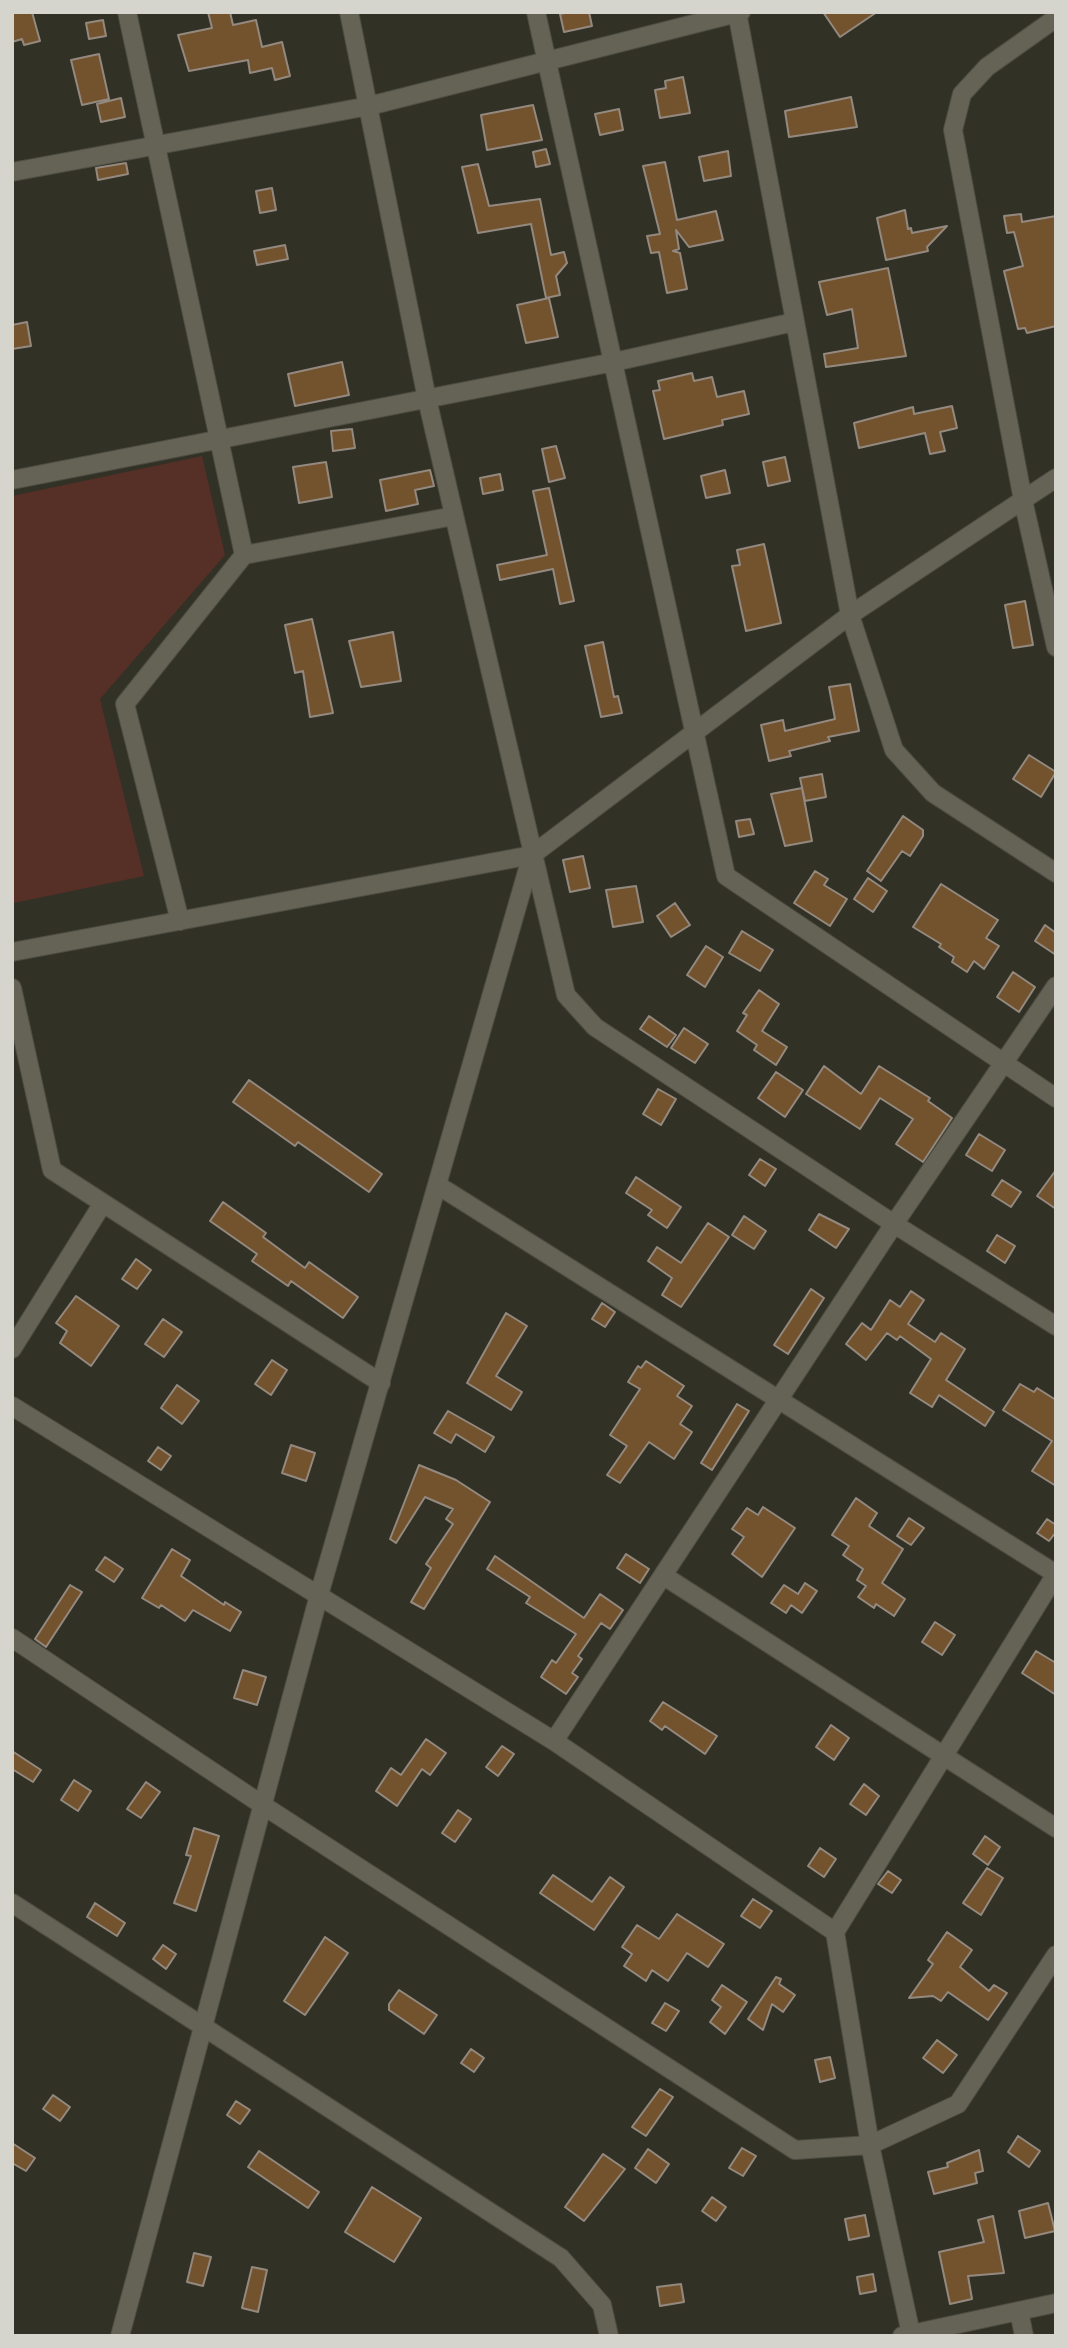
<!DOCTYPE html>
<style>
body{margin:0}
#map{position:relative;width:1068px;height:2348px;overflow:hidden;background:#323126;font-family:"Fira Sans Condensed",sans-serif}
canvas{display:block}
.frame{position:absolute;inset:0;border:14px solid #d5d4cd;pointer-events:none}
</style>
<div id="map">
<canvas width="1068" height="2348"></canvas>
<div class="frame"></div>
</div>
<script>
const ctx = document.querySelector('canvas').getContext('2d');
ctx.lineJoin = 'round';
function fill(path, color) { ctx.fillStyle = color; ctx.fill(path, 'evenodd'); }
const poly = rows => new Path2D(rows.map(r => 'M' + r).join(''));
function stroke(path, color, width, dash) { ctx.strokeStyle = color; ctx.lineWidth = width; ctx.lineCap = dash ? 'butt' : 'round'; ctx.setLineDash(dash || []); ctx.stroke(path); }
const green = poly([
 [202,456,225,555,100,699,144,876,14,903,12,496]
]);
const building = poly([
 [12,12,32,12,40,41,24,45,22,39,12,42,12,12],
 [208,12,230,12,233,25,256,20,262,47,282,42,290,76,275,80,272,68,250,73,248,60,189,71,178,35,212,28,208,12],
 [569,12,589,12,592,26,564,32,560,14,569,12],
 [823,12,877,12,840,37,823,12],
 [103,20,106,36,89,39,86,23,103,20],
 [99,54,109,99,82,105,71,60,99,54],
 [683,77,690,113,660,118,655,90,666,88,665,81,683,77],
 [851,97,857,127,789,137,785,111,851,97],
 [121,98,125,117,101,122,97,104,121,98],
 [533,105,542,140,487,150,481,115,533,105],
 [619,109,623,130,600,135,595,114,619,109],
 [546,149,550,164,536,167,533,152,546,149],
 [728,151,731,176,704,181,699,157,728,151],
 [665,162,677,220,716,211,723,240,689,247,676,230,679,249,673,251,680,253,687,289,667,293,659,252,651,253,647,236,660,234,643,166,665,162],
 [126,163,128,174,98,180,96,168,126,163],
 [478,164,489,206,540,199,551,255,564,252,567,263,556,276,560,295,546,298,531,224,478,233,462,167,478,164],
 [272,188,276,210,260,213,256,191,272,188],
 [905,210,908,229,911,228,912,233,947,226,927,247,928,251,886,260,877,218,905,210],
 [1021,214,1022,222,1056,216,1056,326,1027,333,1025,328,1018,329,1004,271,1023,266,1014,232,1007,233,1004,216,1021,214],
 [285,245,288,259,257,265,254,251,285,245],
 [888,268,906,356,826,367,824,354,858,348,852,309,827,315,819,282,888,268],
 [549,298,558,337,526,343,517,305,549,298],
 [27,322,31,346,12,349,12,325,27,322],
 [342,362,349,395,295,406,288,374,342,362],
 [692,373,694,381,712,377,717,397,744,391,749,414,722,420,723,425,664,439,653,391,660,390,658,381,692,373],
 [952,406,957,428,940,432,945,451,930,454,925,433,859,448,854,423,913,407,914,414,952,406],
 [352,429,355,448,333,451,331,431,352,429],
 [556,446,565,478,549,482,542,449,556,446],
 [785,457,790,481,768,486,763,462,785,457],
 [326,462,332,497,299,503,293,467,326,462],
 [430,470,434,486,415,490,418,504,386,511,380,480,430,470],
 [725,470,730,493,706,498,701,476,725,470],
 [500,474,503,490,483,494,480,478,500,474],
 [549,488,574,601,560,604,553,569,500,580,497,565,547,555,533,491,549,488],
 [764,544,781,623,746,631,732,566,740,565,737,550,764,544],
 [1025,601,1033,645,1013,648,1005,605,1025,601],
 [312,619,333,713,310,717,303,671,295,673,285,625,312,619],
 [393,632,401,681,361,687,349,641,393,632],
 [603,642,614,697,618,696,622,713,601,717,585,646,603,642],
 [850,684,859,731,828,737,830,741,789,751,791,756,769,761,761,725,783,720,785,731,835,719,829,687,850,684],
 [1029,755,1056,772,1041,797,1013,779,1029,755],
 [822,774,826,797,805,801,800,778,822,774],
 [802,788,812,841,785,846,771,794,802,788],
 [903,816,923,830,923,836,910,856,902,851,881,881,867,871,903,816],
 [750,819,754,834,739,837,736,821,750,819],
 [583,856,590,888,570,892,563,860,583,856],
 [815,871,828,879,824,885,847,899,830,926,794,903,815,871],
 [868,878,887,891,873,912,854,899,868,878],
 [941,884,998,920,986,938,999,946,984,969,974,961,967,972,952,962,954,957,939,947,941,944,913,927,941,884],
 [636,886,643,922,613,927,606,890,636,886],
 [675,903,690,925,671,937,657,916,675,903],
 [1045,925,1056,933,1056,955,1035,941,1045,925],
 [742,931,773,950,760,971,729,953,742,931],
 [706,946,723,957,705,987,687,975,706,946],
 [1013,972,1035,987,1019,1012,997,997,1013,972],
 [759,990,779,1004,762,1031,787,1047,776,1065,754,1050,757,1045,737,1031,747,1015,743,1013,759,990],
 [649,1016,676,1035,667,1047,640,1029,649,1016],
 [684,1028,708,1044,695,1063,671,1048,684,1028],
 [824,1066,861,1094,879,1066,930,1098,928,1101,952,1118,923,1162,896,1144,913,1119,880,1098,860,1129,806,1094,824,1066],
 [776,1072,803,1090,785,1117,758,1098,776,1072],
 [249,1080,382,1174,369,1192,298,1142,295,1146,233,1102,249,1080],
 [658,1089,676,1099,661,1125,643,1114,658,1089],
 [979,1134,1005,1150,992,1171,966,1155,979,1134],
 [760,1159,776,1169,765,1186,749,1175,760,1159],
 [1056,1170,1056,1209,1037,1196,1056,1170],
 [636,1177,681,1207,667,1228,648,1215,652,1210,626,1193,636,1177],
 [1002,1180,1021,1192,1011,1207,992,1195,1002,1180],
 [223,1202,266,1233,263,1237,305,1268,309,1262,358,1297,343,1318,291,1281,288,1286,252,1261,257,1254,210,1221,223,1202],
 [819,1214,849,1229,836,1248,809,1230,819,1214],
 [744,1216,766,1231,754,1249,732,1235,744,1216],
 [708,1223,729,1237,681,1307,662,1295,672,1278,648,1261,657,1247,681,1263,708,1223],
 [997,1235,1015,1246,1005,1263,987,1251,997,1235],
 [136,1259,151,1270,137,1289,122,1279,136,1259],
 [811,1289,824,1298,788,1354,774,1345,811,1289],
 [911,1291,924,1300,908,1324,935,1342,941,1333,965,1349,946,1380,994,1412,985,1426,939,1395,932,1407,910,1393,931,1359,900,1336,897,1340,887,1333,866,1360,846,1344,862,1323,871,1330,890,1300,900,1307,911,1291],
 [76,1296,119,1326,91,1366,60,1343,67,1331,56,1323,76,1296],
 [602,1303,615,1312,605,1327,592,1319,602,1303],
 [506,1313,527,1326,496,1376,522,1392,511,1410,467,1383,506,1313],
 [163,1319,182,1332,164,1357,145,1344,163,1319],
 [272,1360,287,1370,271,1395,255,1384,272,1360],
 [646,1361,684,1386,677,1396,692,1406,680,1424,692,1432,674,1459,649,1442,620,1483,607,1475,627,1446,610,1435,640,1389,628,1382,638,1366,641,1368,646,1361],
 [1020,1384,1034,1392,1037,1388,1056,1400,1056,1486,1032,1471,1052,1441,1003,1410,1020,1384],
 [177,1385,199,1401,182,1424,161,1408,177,1385],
 [737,1404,749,1411,712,1470,701,1463,737,1404],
 [448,1411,494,1437,485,1452,456,1434,451,1443,434,1433,448,1411],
 [291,1445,315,1453,306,1481,282,1473,291,1445],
 [158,1447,171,1456,161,1470,148,1461,158,1447],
 [419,1465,456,1480,490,1502,424,1609,411,1602,431,1568,426,1564,453,1524,446,1519,453,1509,425,1497,396,1543,390,1539,419,1465],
 [856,1498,877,1513,869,1526,903,1549,882,1583,905,1599,894,1616,876,1604,874,1608,858,1597,866,1586,857,1580,863,1569,843,1555,849,1546,832,1535,856,1498],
 [763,1507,795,1528,762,1577,732,1554,744,1537,732,1529,747,1508,758,1515,763,1507],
 [909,1518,924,1528,911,1545,897,1536,909,1518],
 [1047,1519,1056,1525,1056,1532,1049,1541,1037,1533,1047,1519],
 [172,1549,190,1560,181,1576,224,1605,225,1602,241,1612,230,1631,193,1610,185,1621,161,1605,159,1608,142,1598,172,1549],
 [626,1554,649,1569,640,1583,617,1568,626,1554],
 [495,1556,584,1618,600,1594,623,1610,610,1629,601,1623,578,1656,582,1659,572,1673,578,1677,566,1694,541,1677,552,1660,556,1663,576,1634,526,1603,530,1597,487,1569,495,1556],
 [105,1557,123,1569,114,1582,96,1570,105,1557],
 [805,1583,817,1591,802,1613,791,1605,786,1613,771,1603,784,1585,798,1594,805,1583],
 [70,1585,82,1592,46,1647,35,1639,70,1585],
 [935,1622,955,1635,942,1655,922,1642,935,1622],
 [1036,1651,1056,1663,1056,1695,1022,1673,1036,1651],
 [243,1670,266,1677,257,1705,234,1698,243,1670],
 [663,1702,717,1736,705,1754,665,1726,662,1730,650,1721,663,1702],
 [831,1725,849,1738,834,1760,816,1747,831,1725],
 [426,1739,446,1753,430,1775,422,1769,397,1806,376,1791,391,1768,401,1775,426,1739],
 [502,1746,514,1754,498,1776,486,1767,502,1746],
 [12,1751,41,1770,33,1782,12,1769,12,1751],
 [74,1780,91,1791,78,1811,61,1800,74,1780],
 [146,1782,160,1792,141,1818,127,1809,146,1782],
 [864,1784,879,1796,866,1815,850,1804,864,1784],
 [458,1810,471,1819,455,1842,442,1833,458,1810],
 [194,1828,219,1836,196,1911,174,1903,191,1856,186,1855,194,1828],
 [985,1836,1000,1847,988,1865,973,1854,985,1836],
 [820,1848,836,1859,824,1877,808,1866,820,1848],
 [987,1868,1003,1878,981,1915,963,1903,987,1868],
 [888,1871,901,1880,892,1893,878,1884,888,1871],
 [553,1875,592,1902,610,1877,624,1887,594,1930,540,1893,553,1875],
 [753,1899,772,1911,760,1928,741,1916,753,1899],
 [95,1903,125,1923,117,1936,87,1917,95,1903],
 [677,1914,724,1944,708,1967,687,1953,668,1981,652,1970,646,1981,624,1966,632,1954,622,1947,637,1925,659,1939,677,1914],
 [947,1932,972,1950,960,1967,989,1991,994,1985,1007,1993,988,2020,948,1992,941,2001,933,1996,909,1998,933,1964,928,1960,947,1932],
 [325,1937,348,1953,305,2015,284,2001,325,1937],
 [163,1945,176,1954,166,1969,153,1959,163,1945],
 [776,1977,781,1979,779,1984,795,1995,783,2012,772,2004,763,2030,748,2019,776,1977],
 [722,1985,747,2002,725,2034,710,2022,721,2007,712,2000,722,1985],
 [399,1990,437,2015,424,2034,389,2010,389,2004,399,1990],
 [665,2003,679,2011,666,2031,652,2023,665,2003],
 [937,2040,957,2055,943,2073,923,2058,937,2040],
 [471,2049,484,2058,474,2072,461,2063,471,2049],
 [830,2057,835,2078,820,2082,815,2060,830,2057],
 [660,2089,673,2097,646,2136,632,2127,660,2089],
 [53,2095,70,2107,60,2121,43,2109,53,2095],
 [236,2101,250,2110,240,2124,227,2115,236,2101],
 [1018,2136,1040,2151,1029,2167,1008,2152,1018,2136],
 [12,2143,35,2158,26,2171,12,2163,12,2143],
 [742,2148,756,2156,743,2176,729,2168,742,2148],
 [648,2149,669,2164,656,2183,635,2168,648,2149],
 [979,2150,983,2171,975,2173,977,2183,934,2194,928,2172,948,2167,947,2163,979,2150],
 [259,2151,319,2192,308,2208,248,2167,259,2151],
 [603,2154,625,2169,584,2221,565,2207,603,2154],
 [372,2187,421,2218,394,2262,345,2232,372,2187],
 [712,2197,726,2207,716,2221,702,2211,712,2197],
 [1048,2203,1055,2231,1025,2238,1019,2211,1048,2203],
 [865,2215,869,2236,849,2240,845,2219,865,2215],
 [993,2216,1004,2273,968,2276,972,2299,950,2304,939,2252,984,2242,978,2220,993,2216],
 [194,2253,211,2257,203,2286,187,2282,194,2253],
 [252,2267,267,2270,258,2312,242,2308,252,2267],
 [873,2274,876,2291,860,2294,857,2277,873,2274],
 [681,2284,684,2302,660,2306,657,2287,681,2284]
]);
const minor = poly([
 [127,12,244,555],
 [349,12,427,399,566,995,595,1027,894,1224,1056,1326],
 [536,12,726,876,1056,1098],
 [737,12,850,615,894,750,933,793,1056,873],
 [1056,18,987,67,962,94,953,130,1023,500,1056,647],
 [12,172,369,106,741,12],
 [12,480,614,362,794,322],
 [180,921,125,704,244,555,454,516],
 [12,952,532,855,850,615,1056,478],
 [12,988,52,1170,381,1383],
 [439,1186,1056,1574],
 [12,1349,103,1203],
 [12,1406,554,1741,835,1932,870,2145,911,2334],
 [664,1576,1056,1828],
 [12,1638,264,1806,795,2150,870,2145,958,2104,1056,1955],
 [554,1741,894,1224,1056,986],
 [12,1903,561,2258,602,2305,609,2336],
 [835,1932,1056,1574],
 [1019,2311,1024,2336],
 [120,2336,319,1595,531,858],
 [902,2336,1056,2303]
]);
fill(green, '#562f27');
fill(building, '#73522e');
stroke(building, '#93897f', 2);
stroke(minor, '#4e4d43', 20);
stroke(minor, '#646356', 18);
</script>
